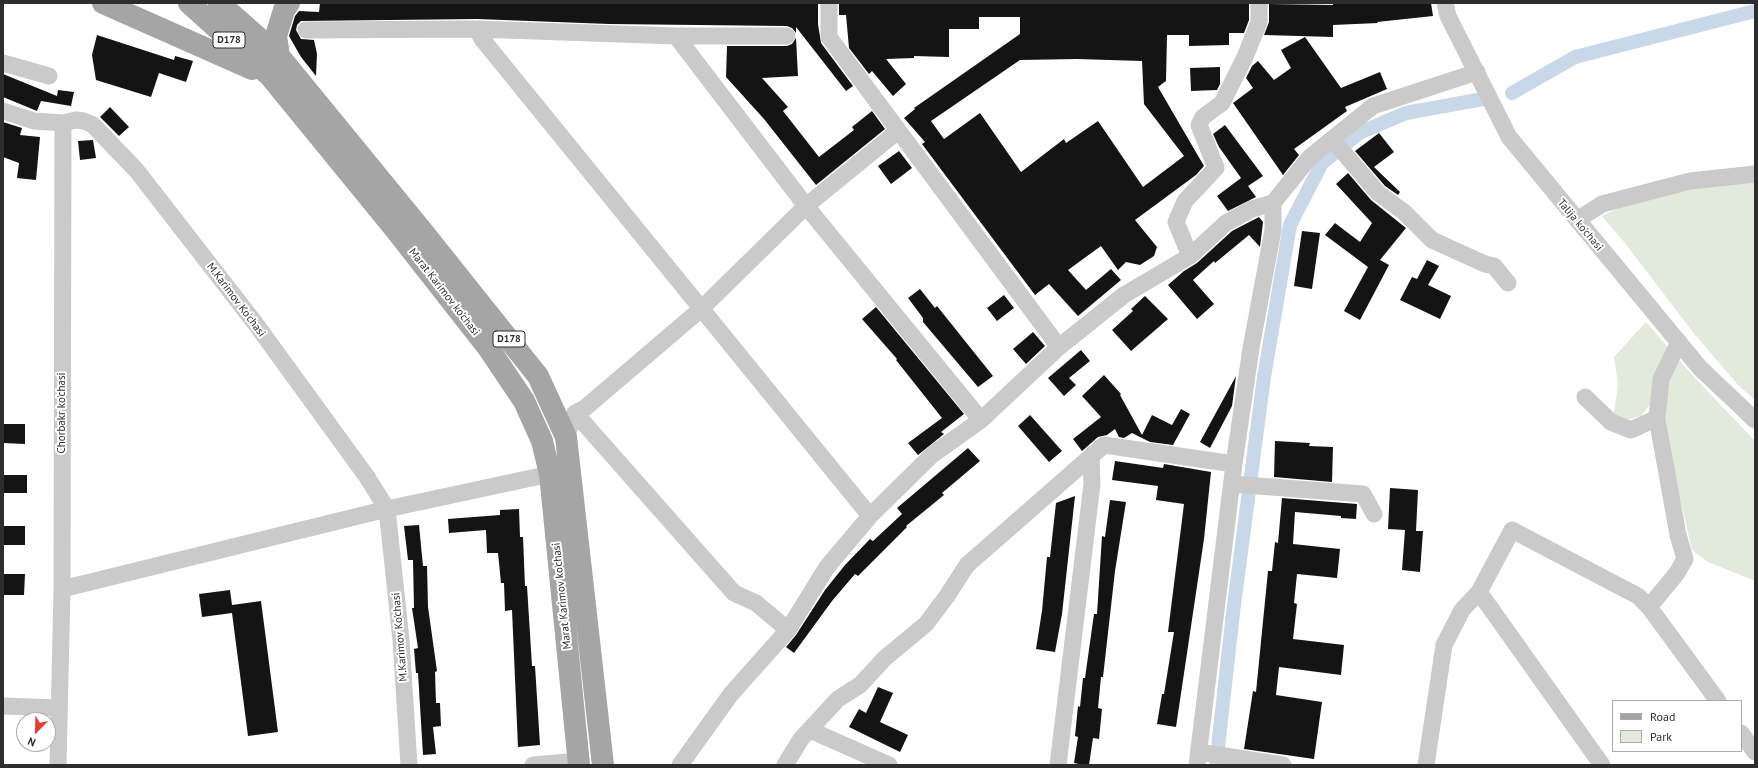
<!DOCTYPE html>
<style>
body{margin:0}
#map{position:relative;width:1758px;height:768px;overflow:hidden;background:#fff;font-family:"PT Sans",sans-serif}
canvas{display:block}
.frame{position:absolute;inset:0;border:4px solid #2d2d2d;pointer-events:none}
.legend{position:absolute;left:1612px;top:700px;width:130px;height:52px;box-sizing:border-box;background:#fff;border:1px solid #ababab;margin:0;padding:5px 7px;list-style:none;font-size:12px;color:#2d2d2d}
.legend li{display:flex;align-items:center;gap:8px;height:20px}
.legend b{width:20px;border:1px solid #ababab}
.north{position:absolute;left:16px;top:712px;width:40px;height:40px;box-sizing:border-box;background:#fff;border:1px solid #ababab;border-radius:50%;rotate:203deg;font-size:11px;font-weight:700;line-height:16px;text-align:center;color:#2d2d2d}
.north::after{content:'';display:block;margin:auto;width:14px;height:18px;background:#de4136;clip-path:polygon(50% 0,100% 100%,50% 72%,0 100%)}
</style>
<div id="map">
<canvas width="1758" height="768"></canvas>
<div class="frame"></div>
<ul class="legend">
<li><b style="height:5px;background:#a5a5a5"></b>Road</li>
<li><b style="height:11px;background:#e1eadb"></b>Park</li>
</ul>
<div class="north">N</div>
</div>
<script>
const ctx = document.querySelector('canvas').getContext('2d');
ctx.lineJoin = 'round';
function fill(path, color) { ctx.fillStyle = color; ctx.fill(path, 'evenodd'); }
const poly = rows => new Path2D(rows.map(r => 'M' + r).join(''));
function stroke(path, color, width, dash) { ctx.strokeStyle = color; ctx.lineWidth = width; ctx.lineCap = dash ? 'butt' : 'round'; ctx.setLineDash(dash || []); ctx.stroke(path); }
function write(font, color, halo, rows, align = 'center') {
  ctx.font = font + ' "PT Sans",sans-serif'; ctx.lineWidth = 4; ctx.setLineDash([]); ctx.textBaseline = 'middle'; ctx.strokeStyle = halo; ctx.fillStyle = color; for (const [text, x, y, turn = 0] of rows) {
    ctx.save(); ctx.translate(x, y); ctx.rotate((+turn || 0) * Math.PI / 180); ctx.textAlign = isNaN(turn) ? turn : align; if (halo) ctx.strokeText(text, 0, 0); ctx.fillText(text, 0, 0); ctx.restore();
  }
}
const green = poly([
 [1755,182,1755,400,1738,385,1692,331,1628,247,1602,216,1633,201,1688,189],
 [1646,322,1693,376,1755,441,1755,581,1708,562,1692,550,1677,485,1665,411,1650,405,1641,416,1622,421,1614,413,1618,384,1614,357]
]);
const canal = poly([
 [1512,93,1575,57,1755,11],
 [1216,765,1233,613,1264,377,1290,225,1322,163,1359,133,1406,113,1483,99]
]);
const building = poly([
 [320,3,818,3,818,24,821,43,853,86,846,91,796,27,796,33,792,28,787,26,609,24,477,19,301,21,297,25,296,30,301,39,314,40,317,54,316,76,301,57,289,36,295,16,299,11,319,12],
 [839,3,1249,4,1249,20,1244,33,1229,33,1229,45,1189,46,1189,35,1167,35,1166,81,1158,87,1204,166,1196,175,1135,220,1157,247,1154,256,1140,265,1126,262,1118,270,1101,246,1068,270,1086,290,1111,269,1121,280,1078,316,1049,284,1035,295,922,144,925,142,904,118,915,109,914,108,1020,34,1020,17,979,17,979,29,949,29,949,57,914,56,914,58,886,59,906,84,893,96,872,71,869,74,849,48,846,15,839,15],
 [1077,59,1142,61,1144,104,1184,156,1143,187,1098,121,1066,143,1064,139,1021,172,980,113,944,139,931,121,1020,60],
 [1350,3,1431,3,1433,16,1377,22,1378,23,1333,25,1333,37,1264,35,1269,22,1269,4,1333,5,1333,4],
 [97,35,174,60,175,56,193,61,186,82,159,73,151,97,96,80,92,55],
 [1305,37,1341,88,1380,72,1387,89,1345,107,1347,111,1294,149,1299,155,1283,175,1233,103,1253,88,1246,78,1252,66,1258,61,1274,80,1291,68,1281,50],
 [796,38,798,76,762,78,788,107,783,111,819,157,854,130,852,127,872,111,885,129,816,185,764,119,726,77,727,46,787,46,792,44],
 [1220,67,1220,84,1217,90,1191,91,1190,68],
 [3,74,57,96,58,90,74,92,71,106,41,101,37,111,3,97],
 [110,107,129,127,119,136,100,117],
 [3,122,22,128,20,135,40,137,36,180,17,178,19,163,3,157],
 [1225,125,1263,176,1248,186,1256,197,1228,211,1217,196,1241,178,1219,147,1213,134],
 [1379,133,1394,152,1374,167,1400,192,1398,195,1385,186,1355,151],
 [93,140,96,158,80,160,78,141],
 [899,151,912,168,891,184,878,166],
 [1348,173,1371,200,1406,228,1380,260,1389,265,1360,320,1344,311,1368,267,1325,235,1335,223,1360,242,1372,223,1336,184],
 [1259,217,1263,222,1260,247,1249,235,1215,263,1214,261,1193,280,1214,304,1197,319,1168,285,1184,271,1197,263,1232,231],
 [1302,231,1320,233,1312,289,1294,286],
 [1427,260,1439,266,1428,285,1451,296,1440,319,1400,300,1412,277,1417,279],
 [920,289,935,308,937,306,993,376,978,387,923,322,923,318,908,298],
 [1004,295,1014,308,997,321,987,308],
 [1145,296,1168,319,1131,351,1112,330,1133,311,1131,309],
 [876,307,964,414,941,432,944,434,918,455,908,443,942,418,896,360,897,359,862,319],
 [1033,332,1045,346,1026,364,1013,349],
 [1081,350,1090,361,1069,378,1076,385,1064,396,1048,378],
 [1104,375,1121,394,1120,395,1142,435,1152,415,1172,425,1181,409,1190,414,1173,445,1150,442,1132,433,1124,438,1119,437,1115,429,1107,435,1098,437,1082,451,1073,439,1101,417,1082,396],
 [1236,376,1232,406,1210,448,1200,442],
 [1030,415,1062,451,1049,462,1018,426],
 [3,424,25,424,25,444,3,443],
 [1275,441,1310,443,1309,446,1333,447,1332,482,1274,477],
 [968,448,980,461,942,493,944,495,906,526,907,527,858,576,855,574,832,601,794,653,786,647,796,635,825,590,845,565,870,539,873,541,902,514,897,508],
 [1115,461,1163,468,1164,464,1211,472,1204,539,1176,727,1157,724,1162,694,1164,694,1174,632,1168,632,1184,504,1156,500,1158,486,1112,480],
 [3,475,27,475,27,493,3,493],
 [1390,488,1418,490,1416,531,1423,531,1420,572,1402,570,1405,530,1388,529],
 [1075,496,1062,614,1055,652,1036,649,1042,611,1047,557,1050,557,1056,503],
 [1282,498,1357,504,1356,519,1341,518,1341,516,1295,512,1293,544,1340,549,1337,578,1297,574,1294,603,1297,604,1293,639,1344,645,1341,675,1279,667,1276,695,1322,702,1314,759,1244,749,1253,691,1256,692,1268,571,1272,571,1275,542,1278,543],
 [1110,500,1126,502,1115,571,1103,677,1101,677,1098,708,1102,709,1099,739,1093,738,1089,765,1084,765,1074,763,1078,737,1075,736,1078,706,1080,707,1083,678,1085,678,1094,614,1097,614,1102,536,1105,537],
 [519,509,520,537,523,537,525,586,527,586,532,666,535,666,540,745,518,747,512,610,505,611,504,583,501,583,498,553,487,553,486,530,449,533,448,519,500,515,500,510],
 [419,525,423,566,427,566,428,607,437,671,435,672,436,703,440,703,441,726,433,727,436,754,423,755,418,673,416,673,414,649,418,648,412,608,414,608,413,560,408,560,404,526],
 [3,526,25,526,25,545,3,545],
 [3,574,25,574,24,595,3,595],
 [230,590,232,605,261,601,278,732,248,736,232,613,202,617,199,594],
 [878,687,893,693,880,722,908,735,900,752,849,727,859,709,866,713]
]);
const minor = poly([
 [829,3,829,37,1059,347],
 [1445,3,1448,16,1509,137,1700,368,1755,420],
 [477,29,482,39,870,516],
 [306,30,477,29,676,36,787,36],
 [676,36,806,206,981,420],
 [3,63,49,76],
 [3,111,34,121,63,123,62,589,58,765],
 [63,123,76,120,84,121,93,125,137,171,255,323,367,477,387,509,401,640,409,765],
 [1332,139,1378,193,1404,212,1432,240,1485,264,1494,266,1508,283],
 [1577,220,1602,204,1690,181,1755,174],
 [1190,256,1176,222,1185,201,1216,168,1199,125,1203,117,1222,103,1245,57,1259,22,1259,3],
 [1585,397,1611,422,1631,430,1657,418],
 [575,413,734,593,756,603,788,630],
 [566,437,575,413,585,408,701,309,806,206,898,131],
 [1232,484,1363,494,1374,514],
 [62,589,387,509,550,474],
 [1479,592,1602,765],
 [1649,607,1677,573,1685,559,1678,535,1657,418,1661,379,1679,342],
 [3,706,59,708],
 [810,730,889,765],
 [1741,733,1755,752],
 [1199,752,1283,765],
 [533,765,579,761],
 [680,765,731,694,788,630,827,567,870,516,932,455,981,420,1059,347,1124,295,1190,256,1226,223,1252,209,1273,203],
 [785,765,801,739,838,699,860,685,885,658,926,624,947,596,967,565,1104,445,1234,464],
 [1058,765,1092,484,1091,457],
 [1197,765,1234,464,1251,348,1273,230,1273,203,1310,157,1373,106,1477,72],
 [1426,765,1444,645,1462,610,1479,592,1512,530,1638,596,1649,607,1718,701]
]);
const major = poly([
 [103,3,252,69],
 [189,3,270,76,395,229,489,349,524,401,542,441,550,474,579,765],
 [219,3,279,56,423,232,538,376,566,437,603,765],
 [279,56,276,36,284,10,289,3]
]);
const shields = [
 [229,40,32],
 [509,339,32]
];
const shieldNames = [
 ["D178",229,40],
 ["D178",509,339]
];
const streetNames = [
 ["Talija ko'chasi",1580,225,50],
 ["Marat Karimov ko'chasi",444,292,52],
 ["M.Karimov Ko'chasi",236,300,53],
 ["Chorbakr ko'chasi",62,413,-90],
 ["Marat Karimov ko'chasi",562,596,-96],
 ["M.Karimov Ko'chasi",400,637,-95]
];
fill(green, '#e1eadb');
stroke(canal, '#c8d8e9', 14);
fill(building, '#141414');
stroke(minor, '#cacaca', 17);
stroke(major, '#a5a5a5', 22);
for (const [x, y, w] of shields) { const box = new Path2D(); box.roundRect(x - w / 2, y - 8, w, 16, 3); ctx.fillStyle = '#fff'; ctx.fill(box); stroke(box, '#2d2d2d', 1); }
write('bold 10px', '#2d2d2d', null, shieldNames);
write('11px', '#2d2d2d', '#fff', streetNames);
</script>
